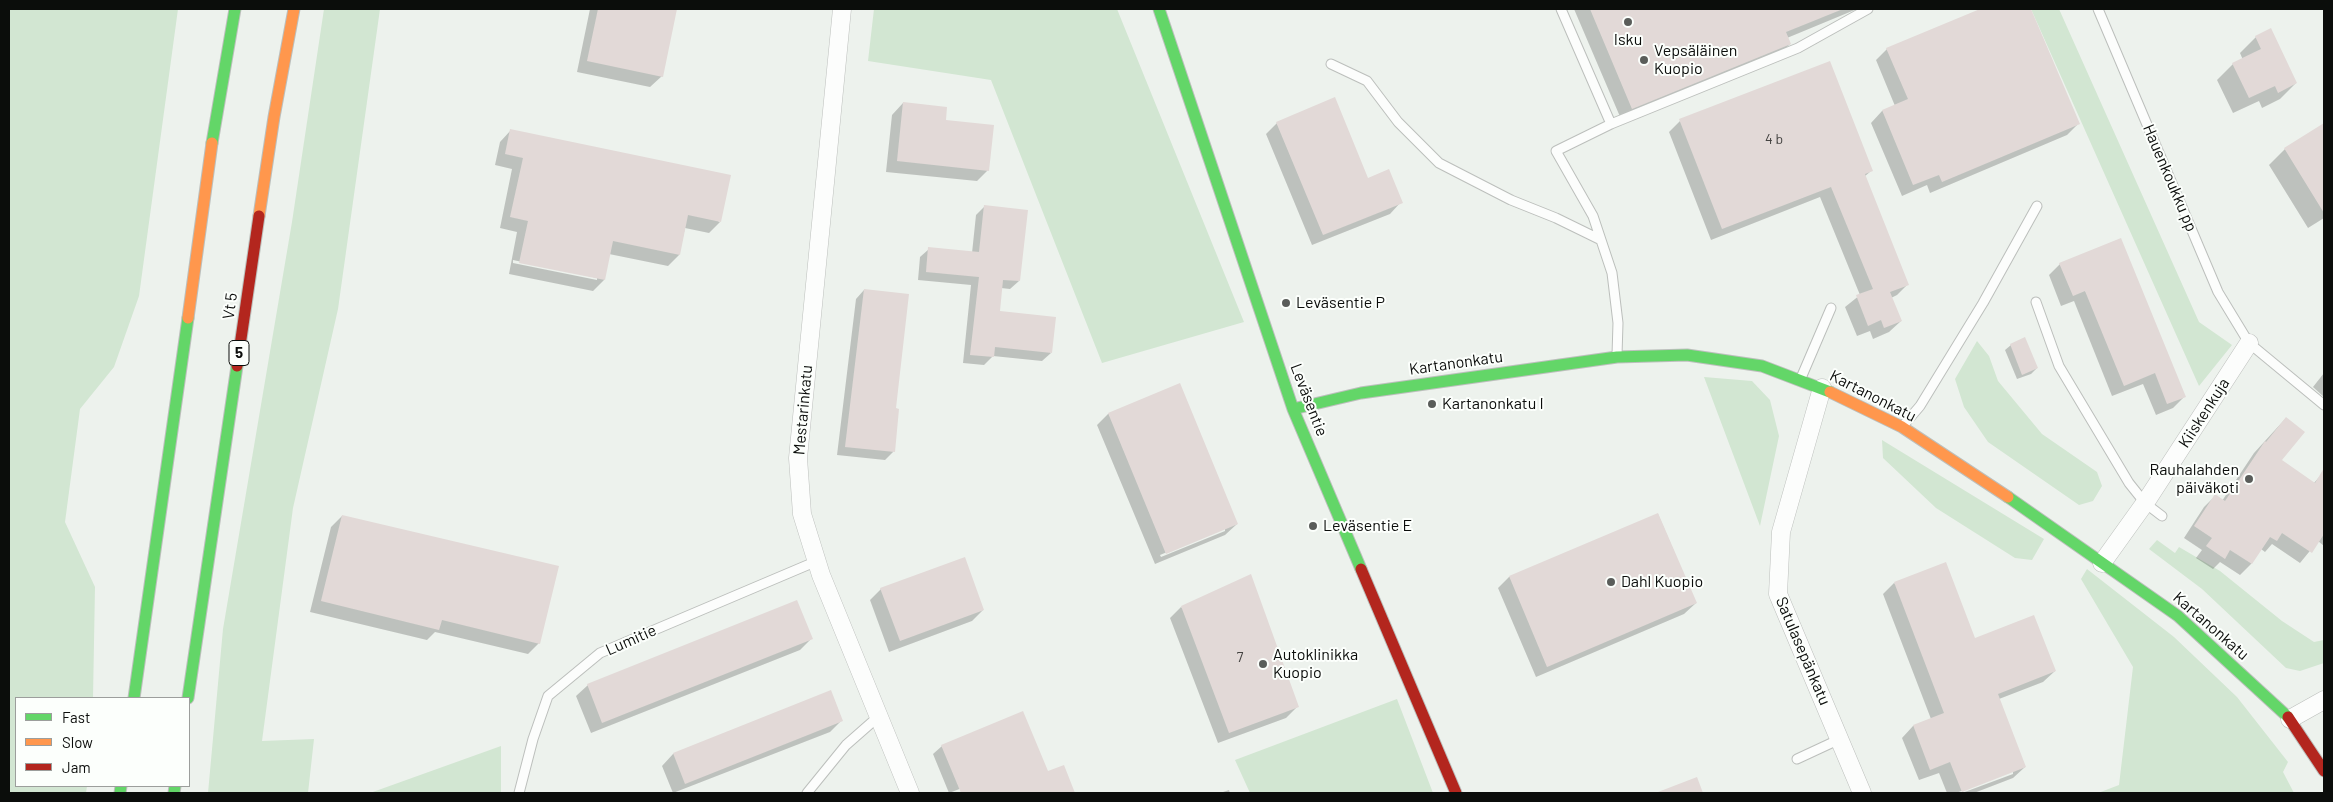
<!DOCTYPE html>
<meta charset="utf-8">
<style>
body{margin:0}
#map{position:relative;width:2333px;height:802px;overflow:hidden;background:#edf2ed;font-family:Barlow,sans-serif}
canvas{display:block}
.frame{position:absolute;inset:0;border:10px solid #0b0d0b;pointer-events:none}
.legend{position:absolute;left:15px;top:697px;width:175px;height:90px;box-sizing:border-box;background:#fcfffc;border:1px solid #9c9e9c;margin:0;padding:6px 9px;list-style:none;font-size:15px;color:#0b0d0b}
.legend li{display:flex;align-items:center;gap:10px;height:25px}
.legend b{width:25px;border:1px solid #9c9e9c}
</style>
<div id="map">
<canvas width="2333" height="802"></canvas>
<div class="frame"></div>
<ul class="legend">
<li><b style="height:6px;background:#63d668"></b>Fast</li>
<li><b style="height:6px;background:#ff974d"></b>Slow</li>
<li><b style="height:6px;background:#b3261e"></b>Jam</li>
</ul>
</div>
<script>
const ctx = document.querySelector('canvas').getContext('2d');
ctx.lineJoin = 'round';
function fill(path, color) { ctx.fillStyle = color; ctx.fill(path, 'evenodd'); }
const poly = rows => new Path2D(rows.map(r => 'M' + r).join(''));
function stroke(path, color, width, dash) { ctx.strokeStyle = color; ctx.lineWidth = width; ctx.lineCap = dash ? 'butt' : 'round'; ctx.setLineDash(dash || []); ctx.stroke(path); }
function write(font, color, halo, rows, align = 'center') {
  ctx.font = font + ' Barlow,sans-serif'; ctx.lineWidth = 4; ctx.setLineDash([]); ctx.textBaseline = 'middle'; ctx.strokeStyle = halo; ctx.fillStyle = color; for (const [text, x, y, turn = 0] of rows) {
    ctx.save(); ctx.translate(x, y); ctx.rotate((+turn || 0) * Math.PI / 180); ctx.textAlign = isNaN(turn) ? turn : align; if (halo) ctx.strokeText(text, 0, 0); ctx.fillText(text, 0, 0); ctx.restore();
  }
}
const green = poly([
 [9,9,178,9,139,296,114,367,80,409,65,522,95,587,93,698,16,698,16,786,87,786,86,793,9,793],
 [324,9,380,9,338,309,293,508,262,741,314,739,308,793,208,793,223,629,292,222],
 [874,9,1117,9,1244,322,1102,363,991,80,868,61],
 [2031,9,2059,9,2199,322,2232,345,2199,386],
 [1977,341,1989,356,1998,381,2042,434,2097,472,2102,486,2093,501,2079,505,1988,442,1964,407,1955,379],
 [1704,377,1752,381,1770,400,1779,436,1760,526],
 [1882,440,2044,539,2032,560,2015,558,1936,508,1883,458],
 [2157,540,2175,553,2179,547,2220,571,2282,621,2314,642,2324,640,2324,663,2300,671,2286,668,2202,589,2149,549],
 [2087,569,2174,637,2237,697,2288,762,2283,772,2294,793,2098,793,2119,785,2133,667,2081,579],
 [1397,699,1433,793,1250,793,1235,760],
 [501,746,501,793,370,793]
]);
const shadow = poly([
 [590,9,676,9,662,76,650,87,577,72],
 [1574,9,1857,9,1787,38,1790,44,1779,55,1621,119],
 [1983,9,2029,9,2078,124,2067,135,1930,193,1927,185,1902,196,1871,123,1882,111,1895,106,1876,60,1887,49],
 [2256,37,2296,83,2280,99,2262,108,2259,101,2233,113,2217,80,2233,64,2243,60,2240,53],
 [903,103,944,121,988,170,977,181,886,172,892,115],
 [1680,121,1871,171,1864,177,1908,284,1897,295,1891,298,1901,321,1889,332,1873,339,1870,331,1857,336,1845,307,1860,295,1820,197,1711,240,1669,132],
 [1277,123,1367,179,1401,202,1390,214,1312,245,1266,134],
 [2324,125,2324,218,2308,228,2269,165,2285,149],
 [511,130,720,222,709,233,685,228,679,255,668,266,609,254,604,280,593,291,509,274,517,232,500,228,512,169,495,165,500,142],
 [513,260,597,278,597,280,513,263],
 [984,207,1019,281,1010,289,1001,288,998,312,1051,353,1042,361,993,356,984,365,963,363,971,285,918,280,920,257,929,249,972,253,976,215],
 [2060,264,2184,397,2173,408,2156,415,2143,384,2112,396,2074,301,2061,306,2049,275],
 [864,290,895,410,894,451,885,460,837,455,856,299],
 [2011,345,2037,368,2031,374,2017,379,2005,350],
 [2324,373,2324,397,2313,387],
 [1179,385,1237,524,1225,535,1155,564,1097,425,1108,414],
 [1225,528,1225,531,1161,557,1160,555],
 [2286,418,2280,461,2314,483,2320,476,2324,479,2324,546,2318,541,2300,563,2272,544,2265,552,2261,549,2251,564,2240,575,2220,562,2213,569,2196,558,2202,550,2184,538,2204,507,2215,496,2222,501,2254,453],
 [1658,514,1696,603,1684,614,1536,677,1498,588,1509,577],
 [342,516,539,643,528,654,435,632,427,640,310,612,331,527],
 [1894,583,1974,639,2055,671,2043,682,1999,699,2025,767,2013,778,1974,793,1962,793,2013,774,2013,771,1956,793,1947,793,1939,773,1919,780,1902,738,1913,726,1931,719,1883,594],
 [881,589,983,610,972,621,889,652,870,600],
 [1181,607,1297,707,1286,718,1218,743,1170,618],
 [811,639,800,650,591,733,576,696,588,685],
 [831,692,842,720,830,732,673,793,662,766,673,754],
 [942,746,1047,773,1063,767,1073,793,973,793,970,785,949,793,933,754],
 [1229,790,1230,793,1220,793]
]);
const building = poly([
 [598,9,677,9,663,77,587,61],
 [1590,9,1843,9,1786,32,1791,44,1632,109],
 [1980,9,2031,9,2080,124,1942,182,1939,175,1913,185,1882,110,1908,99,1886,48],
 [2271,28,2297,83,2278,93,2275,86,2249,98,2232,63,2261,49,2255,36],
 [1830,61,1873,171,1865,174,1909,285,1890,292,1902,321,1884,328,1881,320,1868,326,1856,295,1873,289,1831,187,1722,229,1679,119],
 [1335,97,1368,178,1389,169,1403,203,1323,235,1276,122],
 [903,102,947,107,946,120,994,125,989,171,897,161],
 [2324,123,2324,213,2284,148],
 [510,129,731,175,721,222,688,215,680,255,613,241,605,280,519,263,528,221,510,217,523,158,505,154],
 [984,205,1028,210,1020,281,1003,280,1000,311,1056,317,1052,353,995,347,994,357,970,355,979,277,926,272,928,247,979,252],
 [2121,238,2186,397,2167,404,2155,373,2124,386,2085,291,2073,296,2059,263],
 [864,289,909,294,896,408,899,409,895,452,845,447],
 [2025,337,2038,368,2022,375,2010,344],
 [1180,383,1238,524,1166,554,1108,413],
 [2286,417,2305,432,2282,460,2315,483,2324,468,2324,534,2312,553,2282,533,2277,541,2270,537,2252,564,2230,550,2225,559,2206,546,2212,538,2194,526,2215,494,2225,501,2265,441,2266,442],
 [1658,513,1697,603,1547,667,1509,576],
 [342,515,559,566,540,644,442,620,439,630,321,601],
 [965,557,984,610,900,641,880,588],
 [1946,562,1975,638,2034,615,2056,671,1998,694,2026,767,1962,792,1950,762,1930,770,1913,725,1944,713,1894,582],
 [1251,574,1299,707,1229,733,1181,606],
 [797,600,813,639,602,723,587,684],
 [831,690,843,721,685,784,673,753],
 [1023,711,1048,771,1064,765,1075,793,961,793,941,745],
 [1697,777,1703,793,1658,793,1658,792]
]);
const lane = poly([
 [1561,9,1611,124,1556,151,1593,216,1612,273,1618,323,1617,355],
 [2098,9,2218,292,2249,343,2324,405],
 [1331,64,1367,81,1398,122,1439,163,1511,200,1556,218,1601,240],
 [1611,124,1798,48,1868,9],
 [2036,302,2059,366,2129,483,2145,503,2162,516],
 [1801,378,1831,308],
 [1902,427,1920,406,1983,303,2037,206],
 [1797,759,1840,739],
 [519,793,533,739,548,696,600,653,817,561],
 [807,793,846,745,879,716]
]);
const street = poly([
 [842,9,798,458,802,514,821,575,910,793],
 [1822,388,1781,532,1778,594,1862,793],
 [2102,563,2145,503,2249,343],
 [2290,719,2324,700]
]);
const fast = poly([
 [1159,9,1293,409,1361,569],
 [212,143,235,9],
 [1293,409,1361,393,1617,357,1687,355,1762,366,1830,392],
 [2008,497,2178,616,2288,717],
 [134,698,188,318],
 [188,698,237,366],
 [120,793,121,786],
 [174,793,175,786]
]);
const slow = poly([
 [259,216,274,117,294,9],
 [188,318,212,143],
 [1830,392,1902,427,2008,497]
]);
const jam = poly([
 [237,366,259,216],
 [1361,569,1456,793],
 [2288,717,2324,771]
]);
const markers = [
 [1628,22,5,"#5a5d5a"],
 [1644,60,5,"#5a5d5a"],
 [1286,303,5,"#5a5d5a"],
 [1432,404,5,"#5a5d5a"],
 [2249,479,5,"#5a5d5a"],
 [1313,526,5,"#5a5d5a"],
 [1611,582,5,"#5a5d5a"],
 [1263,664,5,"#5a5d5a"]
];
const numberNames = [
 ["4 b",1774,139],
 ["7",1240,657]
];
const shields = [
 [239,353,20]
];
const shieldNames = [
 ["5",239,353]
];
const poiNames = [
 ["Isku",1628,40,"center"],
 ["Vepsäläinen",1654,51],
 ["Kuopio",1654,69],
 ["Leväsentie P",1296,303],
 ["Kartanonkatu I",1442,404],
 ["Rauhalahden",2239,470,"right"],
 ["päiväkoti",2239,488,"right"],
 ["Leväsentie E",1323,526],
 ["Dahl Kuopio",1621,582],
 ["Autoklinikka",1273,655],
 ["Kuopio",1273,673]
];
const streetNames = [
 ["Hauenkoukku pp",2170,178,67],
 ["Vt 5",230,306,-82],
 ["Kartanonkatu",1456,363,-8],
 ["Kartanonkatu",1873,396,27],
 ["Leväsentie",1309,400,69],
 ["Mestarinkatu",803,410,-85],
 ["Kiiskenkuja",2204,413,-57],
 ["Kartanonkatu",2211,626,41],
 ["Lumitie",631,640,-24],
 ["Satulasepänkatu",1803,651,67]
];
fill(green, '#d2e6d2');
fill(shadow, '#0003');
fill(building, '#e2d9d7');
stroke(lane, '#bcbfbc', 11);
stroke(street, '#bcbfbc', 19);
stroke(fast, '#bcbfbc', 13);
stroke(slow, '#bcbfbc', 13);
stroke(jam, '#bcbfbc', 13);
stroke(lane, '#fcfdfc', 9);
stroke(street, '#fcfdfc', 18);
stroke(fast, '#63d668', 11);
stroke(slow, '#ff974d', 11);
stroke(jam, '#b3261e', 11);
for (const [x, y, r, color] of markers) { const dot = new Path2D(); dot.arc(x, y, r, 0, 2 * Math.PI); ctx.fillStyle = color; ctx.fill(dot); stroke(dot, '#fcfffc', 2); }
write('14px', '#434240', null, numberNames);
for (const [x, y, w] of shields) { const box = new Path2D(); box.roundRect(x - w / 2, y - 12.5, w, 25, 4); ctx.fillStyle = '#fcfffc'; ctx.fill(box); stroke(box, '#0b0d0b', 1); }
write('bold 15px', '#0b0d0b', null, shieldNames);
write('16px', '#0b0d0b', '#fcfffc', poiNames, 'left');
write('16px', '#0b0d0b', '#fcfffc', streetNames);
</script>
